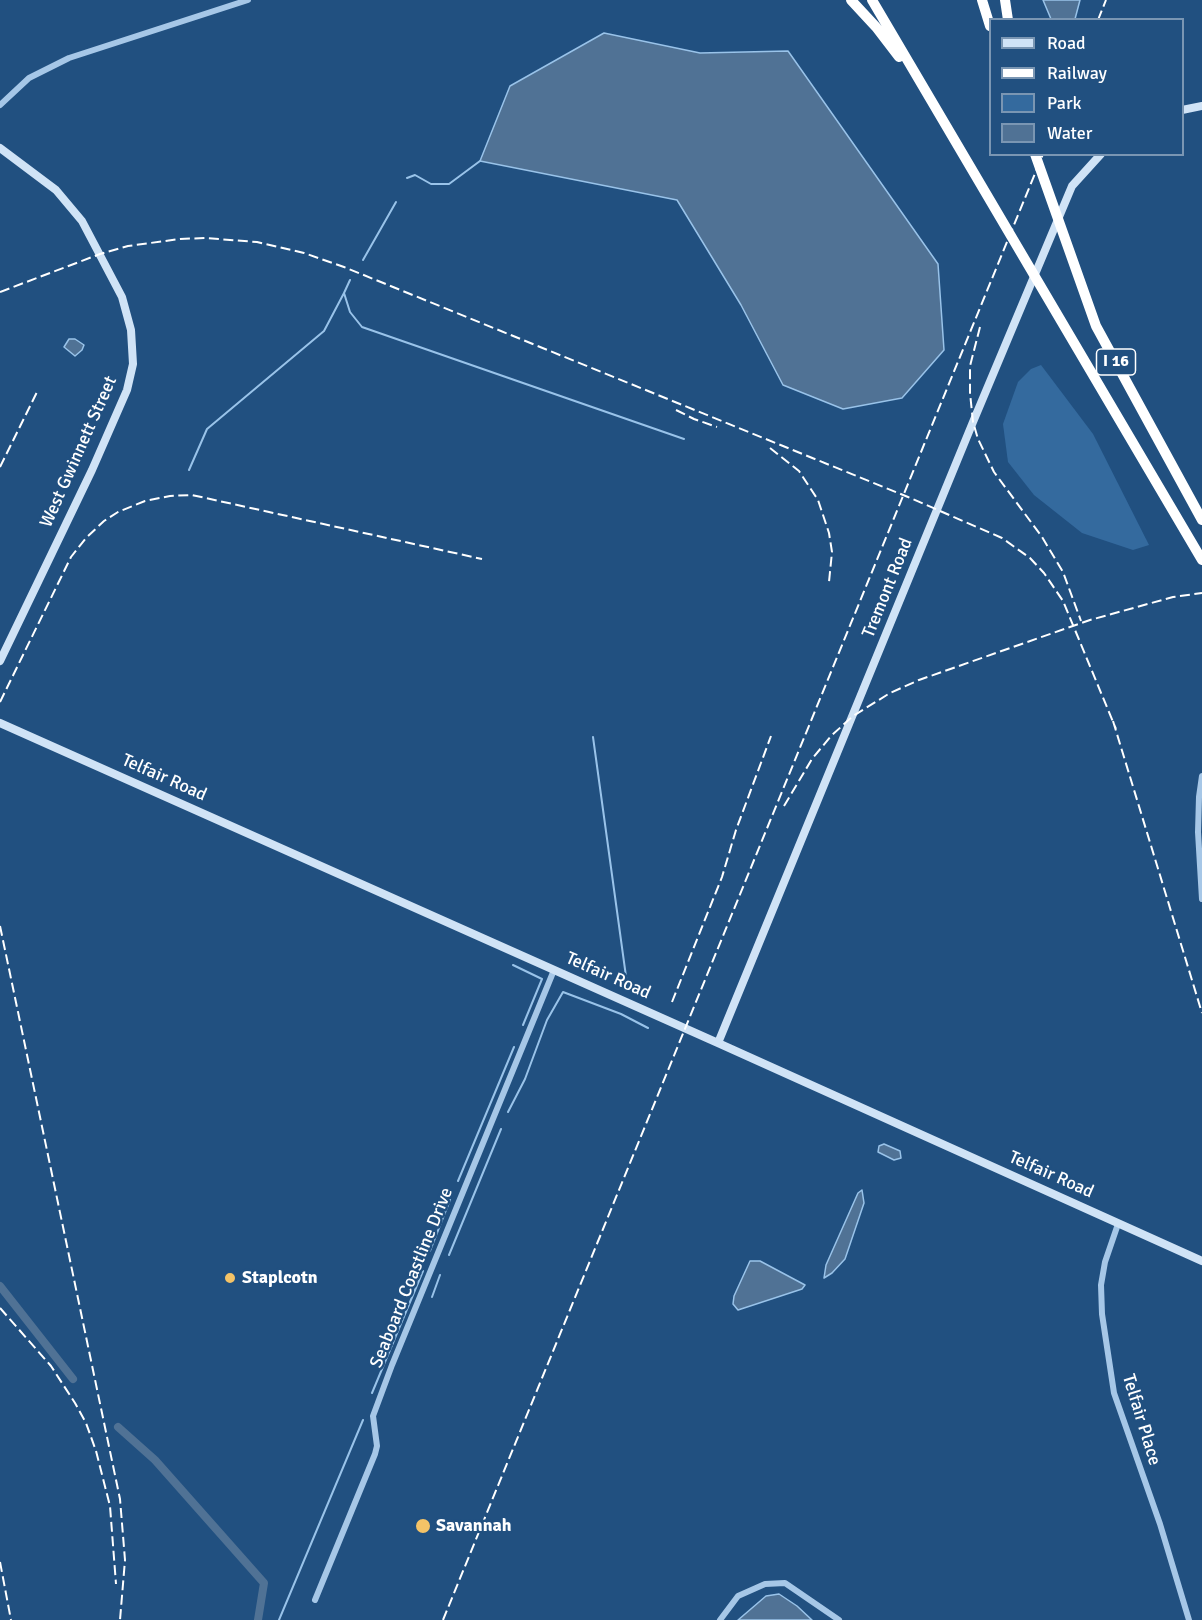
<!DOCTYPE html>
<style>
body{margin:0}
#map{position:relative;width:1202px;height:1620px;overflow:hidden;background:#215080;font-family:Signika,sans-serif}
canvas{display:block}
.legend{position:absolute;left:989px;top:18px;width:195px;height:138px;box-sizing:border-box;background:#215080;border:2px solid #7a96b3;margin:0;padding:8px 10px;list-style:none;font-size:18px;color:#fff}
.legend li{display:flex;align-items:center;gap:12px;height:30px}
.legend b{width:30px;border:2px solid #7a96b3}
</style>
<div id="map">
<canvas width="1202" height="1620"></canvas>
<ul class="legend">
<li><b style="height:8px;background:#d0e3f6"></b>Road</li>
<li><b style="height:8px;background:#fff"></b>Railway</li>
<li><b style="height:16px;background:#346a9e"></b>Park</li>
<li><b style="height:16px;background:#507295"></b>Water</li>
</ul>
</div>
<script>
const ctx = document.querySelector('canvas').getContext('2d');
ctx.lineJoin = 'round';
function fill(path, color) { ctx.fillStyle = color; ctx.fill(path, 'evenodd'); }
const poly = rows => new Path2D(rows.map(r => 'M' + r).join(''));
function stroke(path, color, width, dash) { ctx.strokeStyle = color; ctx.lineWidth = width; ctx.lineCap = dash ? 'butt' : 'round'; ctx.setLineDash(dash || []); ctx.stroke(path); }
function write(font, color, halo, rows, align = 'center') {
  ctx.font = font + ' Signika,sans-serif'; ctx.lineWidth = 5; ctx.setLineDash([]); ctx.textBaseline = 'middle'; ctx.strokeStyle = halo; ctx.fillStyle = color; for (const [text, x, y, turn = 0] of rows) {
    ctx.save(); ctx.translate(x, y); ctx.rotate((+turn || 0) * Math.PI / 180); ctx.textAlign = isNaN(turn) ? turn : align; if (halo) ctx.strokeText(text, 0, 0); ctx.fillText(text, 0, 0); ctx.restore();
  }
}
const green = poly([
 [1041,365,1093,434,1149,545,1133,550,1082,533,1034,495,1008,462,1003,424,1018,382,1031,369]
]);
const water = poly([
 [1043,0,1080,0,1075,19,1051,19,1043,0],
 [604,33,700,53,788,51,938,264,944,350,902,398,843,409,783,385,741,305,677,200,480,161,510,86,604,33],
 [69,339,75,339,84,345,82,350,75,356,64,347,69,339],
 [884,1144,900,1151,901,1158,894,1160,878,1152,879,1146,884,1144],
 [862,1190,864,1203,845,1259,832,1273,824,1278,826,1265,858,1193,862,1190],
 [750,1261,760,1261,805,1285,802,1289,738,1310,733,1304,734,1296,750,1261],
 [779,1594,797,1606,812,1620,738,1620,766,1596,779,1594]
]);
const stream = poly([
 [407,178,415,175,431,184,449,184,480,161],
 [363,260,396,202],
 [350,280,344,293,350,312,362,327,684,439],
 [189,470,207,429,324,331,344,293],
 [593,737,628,991],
 [513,965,542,979,523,1025],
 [508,1112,525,1079,547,1020,563,992,621,1014,648,1028],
 [458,1181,514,1047],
 [430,1251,450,1200],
 [449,1255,501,1129],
 [432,1297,440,1275],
 [372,1393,423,1271],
 [279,1620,363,1420]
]);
const canal = poly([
 [0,1286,73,1379],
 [118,1427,155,1460,264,1583,258,1620]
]);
const street = poly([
 [0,105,29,78,69,58,248,0],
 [1202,776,1199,797,1198,832,1202,899],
 [1118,1224,1105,1262,1101,1285,1102,1314,1114,1393,1160,1524,1189,1620],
 [315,1600,375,1454,377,1446,373,1416,392,1365,554,970],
 [720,1620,738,1596,765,1584,785,1583,839,1620]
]);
const secondary = poly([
 [1182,110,1202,106],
 [0,148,56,190,82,221,122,297,131,330,133,364,127,390,92,470,0,661],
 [0,723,718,1043,1202,1261],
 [718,1043,973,422,1072,186,1101,154]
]);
const highway = poly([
 [851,0,876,27,899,57],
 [872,0,1202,560],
 [982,0,990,26],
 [1005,0,1008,20],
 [1035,154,1096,326,1202,520]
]);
const rail = poly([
 [1098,20,1106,0],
 [0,292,100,254,128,246,180,239,205,238,257,242,304,253,344,267,908,497,1002,538,1030,558,1044,573,1063,601,1116,729],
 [980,327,970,366,970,393,973,422,978,439,994,472,1042,537,1063,572,1081,621],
 [676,410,694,419,717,427],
 [770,448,799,471,818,500,829,533,832,552,829,582],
 [0,467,38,390],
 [0,702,71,557,86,538,104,521,118,512,145,501,170,496,192,495,482,559],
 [1113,721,1202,1013],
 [784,806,812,759,831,736,853,716,890,693,919,680,1090,620,1173,597,1202,593],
 [0,926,120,1499,125,1560,120,1620],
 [672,1002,722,877,736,830,771,736],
 [0,1308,51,1366,75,1403,86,1423,96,1451,110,1506,116,1584],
 [0,1562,11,1620],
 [443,1620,1043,154]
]);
const markers = [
 [230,1278,6,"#f4c367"],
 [423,1526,8,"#f4c367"]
];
const shields = [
 [1116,362,39]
];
const shieldNames = [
 ["I 16",1116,362]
];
const streetNames = [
 ["West Gwinnett Street",79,452,-66],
 ["Tremont Road",888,588,-68],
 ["Telfair Road",164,778,24],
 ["Telfair Road",608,976,24],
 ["Telfair Road",1051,1175,24],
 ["Seaboard Coastline Drive",412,1278,-68],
 ["Telfair Place",1141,1420,73]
];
const poiNames = [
 ["Staplcotn",242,1278],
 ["Savannah",436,1526]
];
fill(green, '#346a9e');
fill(water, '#507295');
stroke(water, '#99c3e9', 1.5);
stroke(stream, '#99c3e9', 2);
stroke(canal, '#507295', 8);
stroke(street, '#a6c7e7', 6);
stroke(secondary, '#d0e3f6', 8);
stroke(highway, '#fff', 10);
stroke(rail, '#fff', 2, [10, 4.5]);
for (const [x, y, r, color] of markers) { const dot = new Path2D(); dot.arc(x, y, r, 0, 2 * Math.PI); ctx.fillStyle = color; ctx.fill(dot); stroke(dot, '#215080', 2); }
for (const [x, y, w] of shields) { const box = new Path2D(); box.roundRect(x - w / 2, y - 13, w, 26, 4.5); ctx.fillStyle = '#215080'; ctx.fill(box); stroke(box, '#fff', 1.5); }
write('bold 16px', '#fff', null, shieldNames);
write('18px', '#fff', '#215080', streetNames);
write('bold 18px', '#fff', '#215080', poiNames, 'left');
</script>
